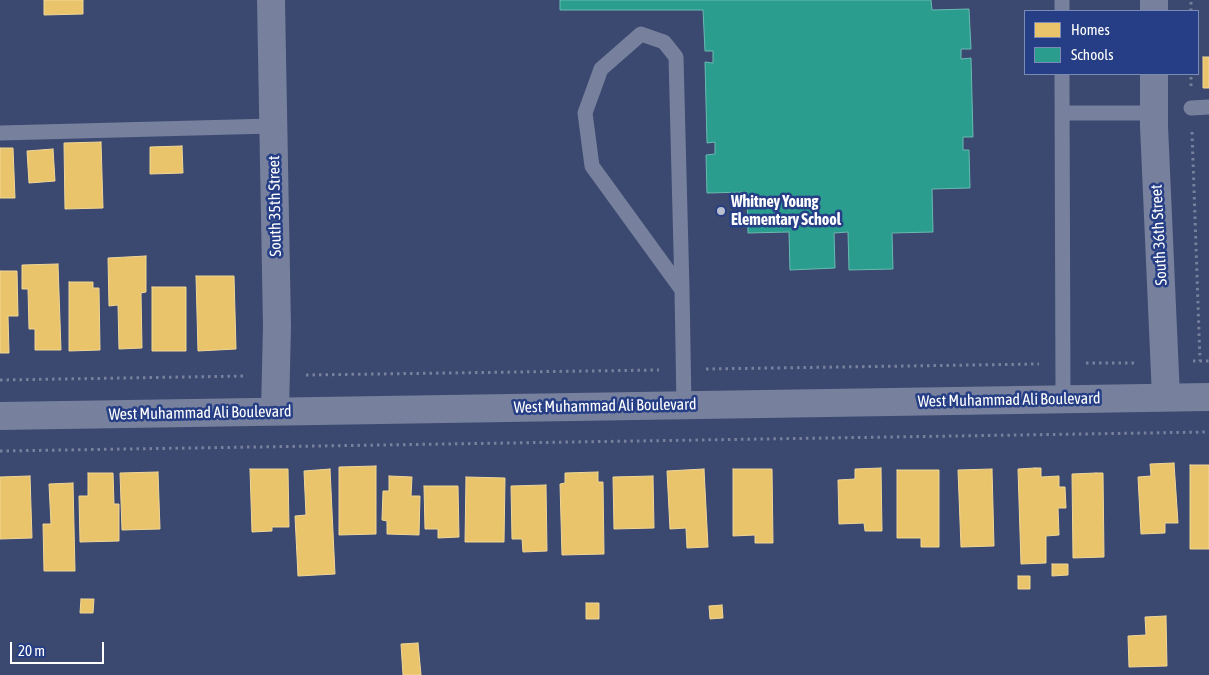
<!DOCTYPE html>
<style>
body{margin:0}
#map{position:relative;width:1209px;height:675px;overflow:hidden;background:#3b486f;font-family:"Asap Condensed",sans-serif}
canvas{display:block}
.legend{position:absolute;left:1024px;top:10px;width:175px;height:65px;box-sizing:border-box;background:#253e85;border:1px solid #7c8bb6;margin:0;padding:6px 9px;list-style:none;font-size:15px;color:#fff}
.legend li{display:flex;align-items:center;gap:10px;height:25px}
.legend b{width:25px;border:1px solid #7c8bb6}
.scale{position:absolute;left:10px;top:642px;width:94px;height:22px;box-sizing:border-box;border:2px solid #fff;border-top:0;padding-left:6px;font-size:15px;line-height:18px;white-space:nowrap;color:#fff;-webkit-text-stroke:4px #253e85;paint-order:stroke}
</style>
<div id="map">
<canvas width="1209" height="675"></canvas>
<ul class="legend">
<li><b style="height:14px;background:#e9c46a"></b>Homes</li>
<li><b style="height:14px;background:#2a9d8f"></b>Schools</li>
</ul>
<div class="scale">20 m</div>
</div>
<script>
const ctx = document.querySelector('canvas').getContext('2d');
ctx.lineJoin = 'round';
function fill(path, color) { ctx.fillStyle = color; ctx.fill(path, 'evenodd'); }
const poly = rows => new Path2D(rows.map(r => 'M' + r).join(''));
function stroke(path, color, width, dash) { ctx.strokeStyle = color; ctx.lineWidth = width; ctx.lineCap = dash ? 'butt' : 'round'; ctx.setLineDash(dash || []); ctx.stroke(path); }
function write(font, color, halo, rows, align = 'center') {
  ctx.font = font + ' "Asap Condensed",sans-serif'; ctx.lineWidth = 5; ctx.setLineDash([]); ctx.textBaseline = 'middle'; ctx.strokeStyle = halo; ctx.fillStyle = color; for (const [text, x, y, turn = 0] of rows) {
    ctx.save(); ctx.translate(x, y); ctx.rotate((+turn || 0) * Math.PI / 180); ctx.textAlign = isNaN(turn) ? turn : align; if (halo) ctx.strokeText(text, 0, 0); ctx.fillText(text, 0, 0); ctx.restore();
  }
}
const homes = poly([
 [44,0,83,0,83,14,44,15,44,0],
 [1203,57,1209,57,1209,88,1203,88,1203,57],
 [101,142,103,208,65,209,64,143,101,142],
 [182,146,183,173,150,174,150,147,182,146],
 [0,148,13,148,15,198,0,198,0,148],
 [53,149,55,181,29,183,27,151,53,149],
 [146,256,146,292,141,293,142,348,119,349,118,305,109,306,108,258,146,256],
 [58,264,61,350,35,350,35,329,29,329,28,289,22,289,22,265,58,264],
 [0,271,17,271,18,316,8,316,9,353,0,353,0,271],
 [196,276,234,276,236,349,198,351,196,276],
 [69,282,93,282,93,288,99,288,100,350,69,351,69,282],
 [152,287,186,287,186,351,152,351,152,287],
 [1174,463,1178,523,1165,523,1165,533,1141,534,1138,477,1151,476,1150,464,1174,463],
 [1190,465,1209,465,1209,549,1190,549,1190,465],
 [376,466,376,534,339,535,339,467,376,466],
 [881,468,882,531,865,531,864,523,839,524,838,480,855,479,855,469,881,468],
 [1035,468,1041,468,1041,477,1059,476,1059,487,1065,487,1066,508,1058,508,1059,535,1046,536,1046,563,1021,564,1018,469,1035,468],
 [250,469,288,469,289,527,272,527,272,531,252,532,250,469],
 [330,469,335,574,298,576,295,516,306,515,304,471,330,469],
 [704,469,708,547,687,548,686,528,670,529,667,471,704,469],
 [733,469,772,469,773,543,755,543,755,535,733,536,733,469],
 [992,469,994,546,961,547,958,470,992,469],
 [897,470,939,470,939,547,921,547,921,538,897,538,897,470],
 [158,472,160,529,122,530,120,473,158,472],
 [598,472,598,482,603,482,604,554,562,555,560,484,565,483,565,473,598,472],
 [88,473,113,473,114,504,119,504,119,541,80,542,79,496,88,496,88,473],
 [1096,473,1103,473,1104,557,1073,558,1072,474,1096,473],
 [30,476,32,538,0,539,0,477,30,476],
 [389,476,412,477,411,496,420,496,419,535,387,534,387,521,382,520,383,491,389,491,389,476],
 [653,476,654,528,614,529,613,477,653,476],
 [466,477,505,478,504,542,465,542,466,477],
 [73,483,75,571,44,571,43,524,51,524,49,484,73,483],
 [546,485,547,551,523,552,522,539,512,539,511,486,546,485],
 [424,486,458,486,459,537,438,538,438,529,425,529,424,486],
 [1052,564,1068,564,1068,575,1052,576,1052,564],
 [1018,576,1030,576,1030,589,1018,589,1018,576],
 [81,599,94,599,93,613,80,613,81,599],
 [586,603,599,603,599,619,586,619,586,603],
 [722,605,723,618,710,619,709,606,722,605],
 [1166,616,1167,666,1129,667,1128,636,1146,635,1145,617,1166,616],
 [418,643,421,675,403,675,401,644,418,643]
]);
const schools = poly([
 [560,0,931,0,932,10,969,9,971,49,961,49,961,59,971,58,973,137,963,137,963,150,969,150,970,188,932,189,933,232,892,233,893,269,849,270,848,232,834,233,835,268,790,270,789,232,748,233,747,192,707,193,706,155,715,154,715,142,707,143,705,62,713,63,713,51,705,51,703,10,560,10,560,0]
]);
const path = poly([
 [1191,11,1191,0],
 [1191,86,1191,74],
 [1192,132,1200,361],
 [1193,361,1209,361],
 [1086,363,1134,363],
 [706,369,1039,364],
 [306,375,659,370],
 [0,380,247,376],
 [0,451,1209,432]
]);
const service = poly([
 [1062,0,1062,11],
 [1062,74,1063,399],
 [1191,108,1209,107],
 [1062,113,1154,113],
 [0,133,273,126],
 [682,290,592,166,585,113,601,69,641,34,664,42,676,57,682,290,684,405]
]);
const minor = poly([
 [271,0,277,326,275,411],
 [1154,0,1154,11],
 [1154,74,1154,126,1166,397]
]);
const tertiary = poly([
 [0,416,1209,397]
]);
const markers = [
 [721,211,5,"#babfcd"]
];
const poiNames = [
 ["Whitney Young",731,202],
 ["Elementary School",731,220]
];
const streetNames = [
 ["South 35th Street",275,206,-91],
 ["South 36th Street",1159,235,-93],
 ["West Muhammad Ali Boulevard",1009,400,-1],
 ["West Muhammad Ali Boulevard",605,406,-1],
 ["West Muhammad Ali Boulevard",200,413,-1]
];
fill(homes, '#e9c46a');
stroke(homes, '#f0d697', 1);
fill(schools, '#2a9d8f');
stroke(schools, '#6abab1', 1);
stroke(path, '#77809d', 3, [2.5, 4]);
stroke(service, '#77809d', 15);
stroke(minor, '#77809d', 28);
stroke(tertiary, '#77809d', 28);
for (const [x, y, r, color] of markers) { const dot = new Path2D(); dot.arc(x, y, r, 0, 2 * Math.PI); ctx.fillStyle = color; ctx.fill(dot); stroke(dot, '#253e85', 2); }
write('bold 16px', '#fff', '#253e85', poiNames, 'left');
write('16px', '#fff', '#253e85', streetNames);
</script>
